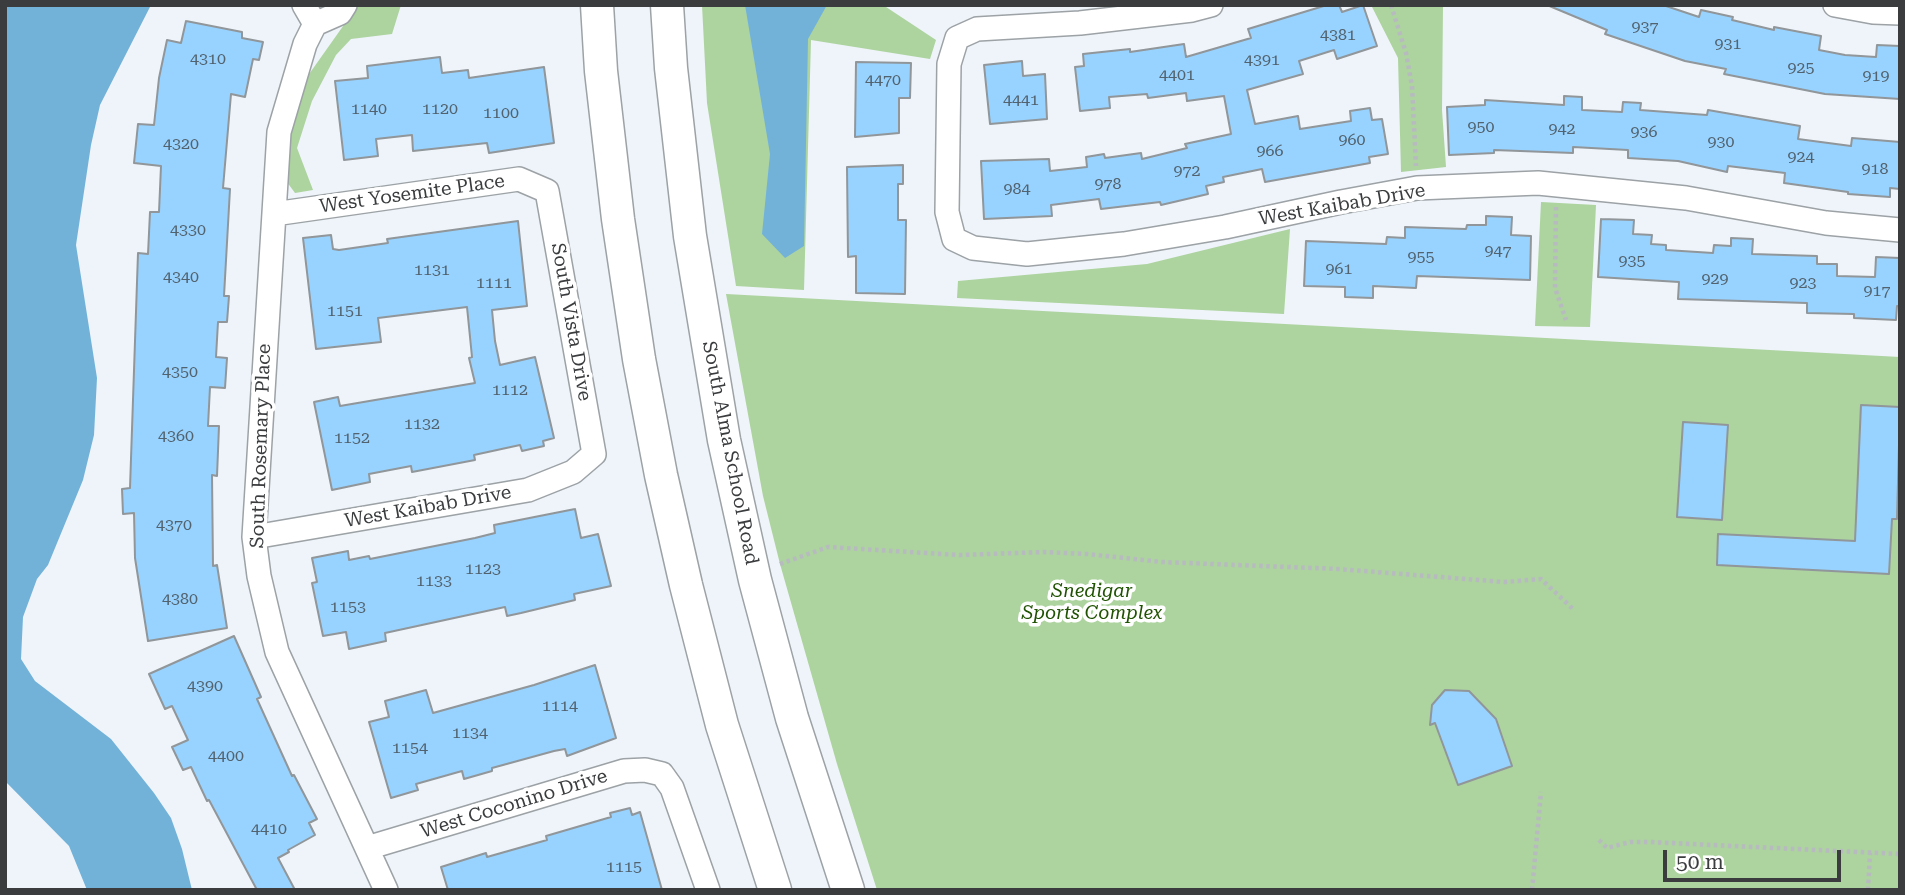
<!DOCTYPE html>
<style>
body{margin:0}
#map{position:relative;width:1905px;height:895px;overflow:hidden;background:#eef4f9;font-family:"Roboto Serif",serif}
canvas{display:block}
.frame{position:absolute;inset:0;border:7px solid #3a3c3e;pointer-events:none}
.scale{position:absolute;left:1663px;top:850px;width:178px;height:32px;box-sizing:border-box;border:4px solid #3a3c3e;border-top:0;padding-left:9px;font-size:21px;line-height:24px;white-space:nowrap;color:#3a3c3e;-webkit-text-stroke:5px #fff;paint-order:stroke}
</style>
<div id="map">
<canvas width="1905" height="895"></canvas>
<div class="frame"></div>
<div class="scale">50 m</div>
</div>
<script>
const ctx = document.querySelector('canvas').getContext('2d');
ctx.lineJoin = 'round';
function fill(path, color) { ctx.fillStyle = color; ctx.fill(path, 'evenodd'); }
const poly = rows => new Path2D(rows.map(r => 'M' + r).join(''));
function stroke(path, color, width, dash) { ctx.strokeStyle = color; ctx.lineWidth = width; ctx.lineCap = dash ? 'butt' : 'round'; ctx.setLineDash(dash || []); ctx.stroke(path); }
function write(font, color, halo, rows, align = 'center') {
  ctx.font = font + ' "Roboto Serif",serif'; ctx.lineWidth = 7; ctx.setLineDash([]); ctx.textBaseline = 'middle'; ctx.strokeStyle = halo; ctx.fillStyle = color; for (const [text, x, y, turn = 0] of rows) {
    ctx.save(); ctx.translate(x, y); ctx.rotate((+turn || 0) * Math.PI / 180); ctx.textAlign = isNaN(turn) ? turn : align; if (halo) ctx.strokeText(text, 0, 0); ctx.fillText(text, 0, 0); ctx.restore();
  }
}
const green = poly([
 [358,5,401,5,392,34,351,39,336,55,312,101,297,148,313,190,295,193,284,178,288,138,307,77],
 [702,5,883,5,936,40,930,59,811,40,804,290,736,286,707,103],
 [1371,5,1443,5,1442,110,1446,167,1401,172,1398,58],
 [1541,202,1596,205,1590,327,1535,326],
 [1290,229,1284,314,957,298,958,281,1147,264],
 [726,294,1900,357,1900,890,877,890,837,764,780,564,763,496]
]);
const water = poly([
 [5,5,151,5,100,105,91,145,76,245,97,378,94,435,83,480,48,565,37,579,23,617,21,659,35,681,111,739,154,793,171,818,182,849,192,890,87,890,69,846,5,781],
 [745,5,827,5,808,39,804,246,785,258,762,234,770,154]
]);
const building = poly([
 [1327,5,1339,5,1342,12,1363,5,1377,46,1337,59,1334,50,1299,61,1303,74,1247,90,1255,124,1298,116,1300,129,1351,121,1350,111,1370,108,1372,120,1382,119,1388,154,1369,157,1370,163,1265,182,1262,169,1223,177,1224,182,1206,186,1208,194,1161,205,1160,202,1101,209,1099,199,1051,205,1052,216,984,219,981,161,1049,159,1050,171,1087,167,1086,157,1104,154,1105,158,1141,153,1142,159,1187,148,1185,144,1231,134,1224,96,1187,101,1186,93,1148,98,1147,94,1109,97,1110,108,1080,111,1075,67,1084,66,1083,54,1130,49,1130,52,1184,44,1186,57,1251,38,1248,29,1327,5],
 [1547,5,1663,5,1699,17,1701,10,1733,17,1732,20,1774,30,1774,27,1821,36,1819,50,1845,55,1876,57,1877,45,1900,46,1900,99,1825,94,1724,74,1726,69,1685,61,1605,34,1607,30,1547,5],
 [186,21,242,32,242,38,263,42,259,60,253,59,245,97,231,94,223,188,230,189,224,296,229,296,227,322,218,322,216,357,227,358,225,388,210,387,208,426,219,426,217,476,212,475,213,566,217,565,227,628,148,641,135,558,134,513,123,514,122,489,130,488,138,253,148,254,150,212,159,212,161,166,134,163,138,124,154,125,159,78,167,40,181,43,186,21],
 [440,57,442,73,468,70,469,78,544,67,554,143,489,153,487,143,413,151,412,135,376,139,378,156,344,160,335,81,368,78,367,66,440,57],
 [1022,61,1023,76,1045,74,1047,119,990,124,984,65,1022,61],
 [856,62,911,63,910,98,899,98,899,133,855,137,856,62],
 [1564,96,1582,97,1582,110,1622,112,1623,102,1641,103,1640,110,1707,115,1708,110,1800,126,1798,139,1851,146,1852,138,1900,142,1900,189,1890,188,1890,197,1848,194,1848,192,1784,183,1785,173,1728,166,1727,172,1678,161,1628,158,1628,150,1573,147,1573,153,1494,150,1494,153,1449,155,1447,107,1485,105,1485,100,1564,105,1564,96],
 [903,165,903,184,898,184,898,220,906,220,905,294,856,293,856,256,848,257,847,167,903,165],
 [1486,216,1512,217,1511,235,1531,236,1530,280,1417,276,1416,288,1373,286,1373,298,1345,297,1345,287,1304,286,1306,241,1386,244,1387,237,1405,238,1405,227,1466,229,1467,225,1486,225,1486,216],
 [1601,219,1634,220,1633,234,1652,235,1651,244,1666,245,1666,250,1713,253,1714,245,1731,246,1731,238,1753,239,1752,254,1817,256,1817,264,1837,264,1837,276,1875,277,1876,257,1900,258,1900,306,1897,306,1896,320,1854,318,1854,314,1807,313,1807,303,1678,299,1679,282,1598,277,1601,219],
 [518,221,527,306,492,310,495,341,500,365,535,357,554,438,543,441,544,446,522,451,520,445,474,455,475,460,412,472,411,466,369,474,370,482,332,490,314,402,338,397,340,406,475,383,469,358,472,357,467,307,378,318,381,342,316,349,303,238,331,235,333,249,339,250,388,243,387,239,518,221],
 [1861,405,1900,407,1897,519,1892,519,1889,574,1717,565,1718,534,1855,541,1861,405],
 [1683,422,1728,425,1722,520,1677,517,1683,422],
 [575,509,581,538,598,534,611,586,574,594,575,600,521,613,507,616,505,607,385,633,386,641,349,649,346,632,323,636,312,583,317,582,312,558,348,551,349,560,369,556,370,559,475,538,495,533,494,525,575,509],
 [234,636,261,697,257,699,292,776,294,775,317,819,309,823,315,835,288,850,289,852,278,858,295,890,257,890,209,800,207,801,191,767,183,770,172,747,188,740,172,706,165,709,149,674,234,636],
 [595,665,616,738,567,756,565,749,554,751,492,768,492,771,464,779,462,771,416,784,418,790,391,798,369,722,389,717,385,701,426,690,433,713,534,685,595,665],
 [1445,690,1469,691,1496,719,1512,766,1458,785,1435,723,1430,725,1432,705,1445,690],
 [630,808,632,815,640,812,662,890,448,890,441,867,486,853,487,857,547,840,546,836,611,817,610,813,630,808]
]);
const path = poly([
 [1391,5,1406,53,1412,86,1416,166],
 [1556,207,1555,288,1566,320],
 [780,564,828,547,959,555,1043,552,1087,554,1162,562,1338,569,1504,582,1541,579,1573,609],
 [1599,840,1607,848,1630,842,1650,842,1900,854],
 [1532,890,1541,792],
 [1868,890,1870,853]
]);
const street = poly([
 [304,5,315,24],
 [345,5,340,13,315,24,305,44,279,132,254,537,259,576,277,652,386,890],
 [1211,5,1192,10,1080,23,977,29,957,38,949,64,947,212,954,239,973,248,1027,254,1124,244,1225,227,1341,202,1417,188,1538,183,1686,198,1826,223,1900,230],
 [1835,5,1873,12,1900,13],
 [254,537,528,490,573,472,594,454,547,191,519,179,274,214],
 [367,848,624,771,645,770,662,774,672,788,708,890]
]);
const secondary = poly([
 [597,5,601,71,618,219,639,359,661,475,686,585,722,725,775,890],
 [667,5,671,68,690,236,724,440,755,580,792,718,848,890]
]);
const numberNames = [
 ["937",1645,27],
 ["4381",1338,35],
 ["931",1728,44],
 ["4310",208,59],
 ["4391",1262,60],
 ["925",1801,68],
 ["4401",1177,75],
 ["919",1876,76],
 ["4470",883,80],
 ["4441",1021,100],
 ["1140",369,109],
 ["1120",440,109],
 ["1100",501,113],
 ["950",1481,127],
 ["942",1562,129],
 ["936",1644,132],
 ["960",1352,140],
 ["930",1721,142],
 ["4320",181,144],
 ["966",1270,151],
 ["924",1801,157],
 ["918",1875,169],
 ["972",1187,171],
 ["978",1108,184],
 ["984",1017,189],
 ["4330",188,230],
 ["947",1498,251],
 ["955",1421,257],
 ["935",1632,261],
 ["961",1339,269],
 ["1131",432,270],
 ["4340",181,277],
 ["929",1715,279],
 ["1111",494,283],
 ["923",1803,283],
 ["917",1877,291],
 ["1151",345,311],
 ["4350",180,372],
 ["1112",510,390],
 ["1132",422,424],
 ["4360",176,436],
 ["1152",352,438],
 ["4370",174,525],
 ["1123",483,569],
 ["1133",434,581],
 ["4380",180,599],
 ["1153",348,607],
 ["4390",205,686],
 ["1114",560,706],
 ["1134",470,733],
 ["1154",410,748],
 ["4400",226,756],
 ["4410",269,829],
 ["1115",624,867]
];
const streetNames = [
 ["West Yosemite Place",412,194,-8],
 ["West Kaibab Drive",1342,205,-10],
 ["South Vista Drive",571,322,80],
 ["South Rosemary Place",261,446,-88],
 ["South Alma School Road",730,453,79],
 ["West Kaibab Drive",428,507,-10],
 ["West Coconino Drive",514,804,-17]
];
const parkNames = [
 ["Snedigar",1092,591],
 ["Sports Complex",1092,613]
];
fill(green, '#add39f');
fill(water, '#72b2d9');
fill(building, '#98d3ff');
stroke(building, '#90969a', 2);
stroke(street, '#9ca2a6', 26);
stroke(secondary, '#9ca2a6', 35);
stroke(path, '#b7bbbf', 4.5, [3.5, 3.5]);
stroke(street, '#fff', 23);
stroke(secondary, '#fff', 32);
write('16px', '#52626e', null, numberNames);
write('19px', '#3a3c3e', '#fff', streetNames);
write('italic 19px', '#205203', '#fff', parkNames);
</script>
